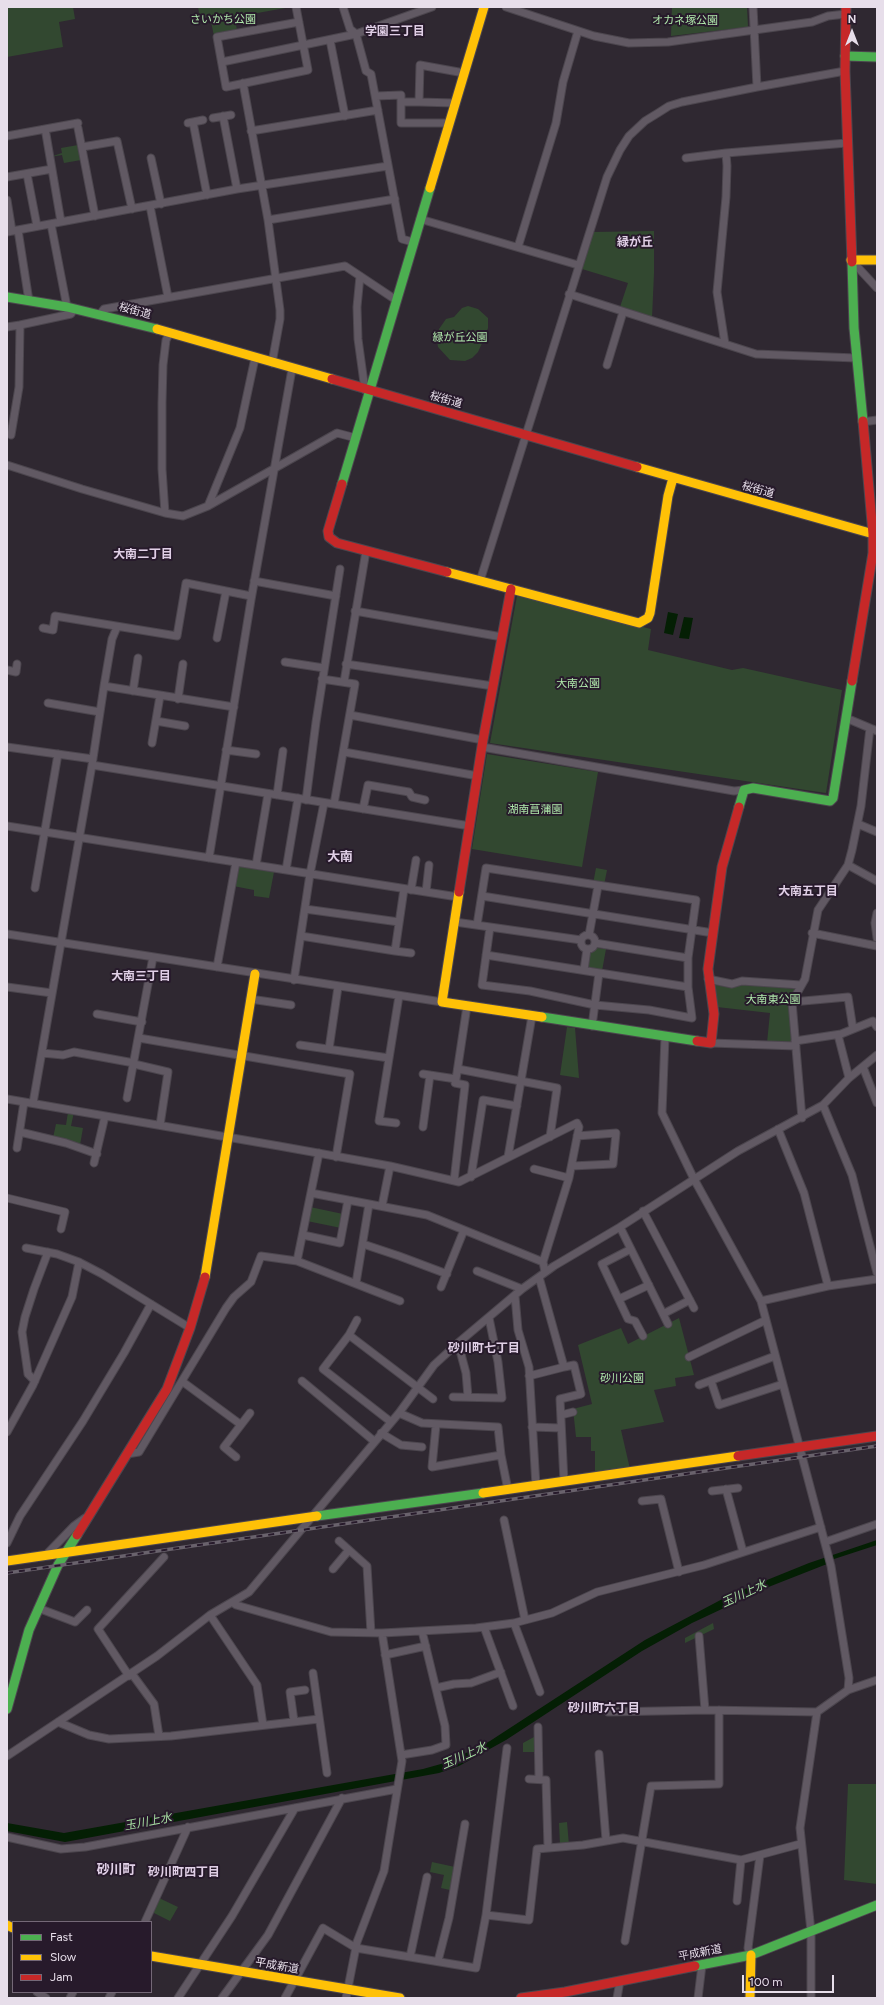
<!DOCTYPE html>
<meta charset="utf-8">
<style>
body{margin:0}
#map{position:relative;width:884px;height:2005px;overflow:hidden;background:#2f2831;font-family:Figtree,sans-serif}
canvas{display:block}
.frame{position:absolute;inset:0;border:8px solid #e7deea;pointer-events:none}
.legend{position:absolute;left:12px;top:1921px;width:140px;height:72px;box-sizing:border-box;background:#271a2b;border:1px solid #746877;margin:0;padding:5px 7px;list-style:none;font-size:12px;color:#e7deea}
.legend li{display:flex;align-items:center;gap:8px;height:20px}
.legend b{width:20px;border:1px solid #746877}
.north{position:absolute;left:832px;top:12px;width:40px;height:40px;-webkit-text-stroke:3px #271a2b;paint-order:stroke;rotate:0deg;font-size:11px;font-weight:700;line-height:16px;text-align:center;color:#e7deea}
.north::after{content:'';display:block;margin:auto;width:14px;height:18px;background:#e7deea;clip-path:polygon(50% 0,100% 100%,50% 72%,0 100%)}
.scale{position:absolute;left:742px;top:1975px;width:92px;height:18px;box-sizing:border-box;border:2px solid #e7deea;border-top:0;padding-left:5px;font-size:12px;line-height:14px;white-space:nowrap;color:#e7deea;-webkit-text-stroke:3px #271a2b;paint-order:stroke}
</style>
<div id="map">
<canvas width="884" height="2005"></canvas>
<div class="frame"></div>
<ul class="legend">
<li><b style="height:5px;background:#4caf50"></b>Fast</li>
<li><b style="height:5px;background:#ffc107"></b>Slow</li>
<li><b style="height:5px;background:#c62828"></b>Jam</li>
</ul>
<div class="north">N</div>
<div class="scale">100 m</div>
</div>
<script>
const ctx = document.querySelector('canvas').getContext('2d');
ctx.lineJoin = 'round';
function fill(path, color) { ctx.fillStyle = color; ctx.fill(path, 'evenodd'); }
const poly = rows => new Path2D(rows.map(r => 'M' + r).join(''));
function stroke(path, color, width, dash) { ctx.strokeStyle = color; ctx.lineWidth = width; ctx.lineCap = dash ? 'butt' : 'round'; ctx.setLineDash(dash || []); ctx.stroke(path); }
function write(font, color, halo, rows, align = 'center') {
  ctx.font = font + ' Figtree,"Noto Sans JP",sans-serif'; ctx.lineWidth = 4; ctx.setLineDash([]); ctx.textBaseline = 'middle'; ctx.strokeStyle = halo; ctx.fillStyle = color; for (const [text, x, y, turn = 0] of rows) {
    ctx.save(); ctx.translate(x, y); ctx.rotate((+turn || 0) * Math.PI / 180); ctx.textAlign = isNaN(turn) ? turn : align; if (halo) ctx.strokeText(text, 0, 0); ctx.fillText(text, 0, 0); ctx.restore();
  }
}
const green = poly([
 [7,7,73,7,75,19,59,22,63,47,7,57],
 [198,7,291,7,235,17,237,31,214,36,210,17,200,18],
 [672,7,747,7,748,27,671,36],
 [78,145,81,160,64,163,62,155,50,157,62,153,61,148],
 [654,231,654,273,652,318,620,307,628,283,582,269,593,232],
 [468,306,478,309,488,318,488,328,484,339,478,352,472,358,465,361,450,360,438,347,437,340,439,329,446,319,454,317,462,308],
 [517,596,651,629,648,650,732,670,743,668,842,690,826,793,490,743],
 [487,754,598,772,582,867,472,849],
 [237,866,274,872,269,898,254,896,254,890,233,886],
 [596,868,607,870,604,885,593,884],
 [597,948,606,949,602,971,586,968,589,954],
 [742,983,795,989,789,999,792,1045,767,1043,770,1013,717,1007,711,984,731,988],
 [567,1027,575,1028,579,1078,560,1075],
 [68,1112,74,1112,71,1126,83,1128,80,1145,53,1138,56,1124,66,1125],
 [310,1207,343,1214,341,1228,307,1221],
 [679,1318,694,1375,675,1378,676,1386,654,1390,664,1422,621,1430,630,1469,595,1475,595,1451,591,1451,591,1437,576,1437,573,1409,592,1404,578,1345,621,1328,628,1344],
 [713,1623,714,1629,685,1643,685,1638],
 [534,1737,534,1752,523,1752,523,1743],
 [848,1784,877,1784,877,1884,844,1880],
 [567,1822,569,1845,560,1845,559,1823],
 [432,1862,455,1867,450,1890,441,1888,444,1875,430,1872],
 [159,1898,178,1907,170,1921,152,1912]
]);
const water = poly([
 [668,612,678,614,673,635,664,633],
 [684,617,693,618,689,639,679,638],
 [877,1540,877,1545,834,1559,827,1564,771,1586,692,1623,642,1651,506,1740,459,1766,439,1773,65,1842,7,1831,7,1823,64,1833,423,1769,448,1762,490,1741,645,1640,730,1595,809,1563]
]);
const street = poly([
 [296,7,308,70,226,87,217,37,299,22],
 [343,7,350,29,356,34,366,71,371,74,402,239,413,242],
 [506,7,594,36,629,43,668,42,812,22,828,16,846,14],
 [753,7,757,87],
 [330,40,345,116],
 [222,62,356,34,432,7],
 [243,83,268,220,280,310,280,319,272,363],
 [376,96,401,95,401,123,449,123],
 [401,102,419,102],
 [455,103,419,102,420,65,464,73],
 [223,116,237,189],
 [213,118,231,115],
 [193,122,207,195],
 [188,123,203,120],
 [78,128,95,216],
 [251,131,378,110],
 [46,134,61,222],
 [7,136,78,123],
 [82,147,117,141,132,209],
 [151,158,161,204],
 [686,158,726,153],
 [27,174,37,226],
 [7,177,52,169],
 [7,200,12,231],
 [150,206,168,297],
 [420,219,578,265],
 [268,220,395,199],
 [51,224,67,307],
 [18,230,29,301],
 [7,232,237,189,388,166],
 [518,247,556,123,563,82,578,31],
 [851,260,877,288],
 [360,276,357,307,358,339,365,390],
 [569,294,756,354,856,358],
 [100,314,104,309,345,266,396,300],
 [20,325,71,314,74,309],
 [7,327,20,325,19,387,11,435],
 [725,344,717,292,726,197,727,166,726,153,847,143],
 [607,365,623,312],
 [862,422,877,420],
 [7,465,82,489,165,513,183,516,208,506,337,433,356,438],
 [208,506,240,428,255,358],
 [165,513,162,469,162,403,163,365,166,340,170,333],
 [254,581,336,596],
 [480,581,607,177,620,150,629,136,645,121,658,113,669,106,682,102,757,87,845,71],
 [355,611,502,637],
 [43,628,53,630,55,616,177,636,186,583,251,596],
 [217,638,226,591],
 [285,662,324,668],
 [346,664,493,686],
 [7,670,16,672,17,664],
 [322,679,355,684,334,804],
 [344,682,366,551],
 [104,686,234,707],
 [133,691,138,658],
 [178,699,183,664],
 [48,703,100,712],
 [350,715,483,740],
 [846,718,877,731],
 [156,721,185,726],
 [152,743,160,696],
 [7,747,93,759],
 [482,747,734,791,744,790],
 [226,750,256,754],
 [344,752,478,776],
 [92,765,470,826],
 [277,795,283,751],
 [306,800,316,722,340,569],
 [363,809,368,785,409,792,412,797,425,800],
 [858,824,877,832],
 [7,826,458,897],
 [209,858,251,600,292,369],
 [256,865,268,794],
 [848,865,877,881],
 [286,870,298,798],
 [35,888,58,754],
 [411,890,416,860],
 [426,892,429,865],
 [482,896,713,933],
 [305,909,399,922],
 [877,913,875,923,877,938],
 [455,922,581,940],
 [477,925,486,868,696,900,688,958,688,987,692,1018,649,1010,595,1005,530,991,482,985,490,927],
 [812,933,877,946],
 [7,934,442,1002],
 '581 942a7 7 0 1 1 14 0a7 7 0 1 1-14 0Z',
 [589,935,598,886],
 [301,936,395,951,404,889],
 [595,943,688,958],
 [395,951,411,953],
 [486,955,688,987],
 [217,967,236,862],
 [584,970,587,949],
 [708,979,732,984,742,981,801,985],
 [294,980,310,874,324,803],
 [7,987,52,993],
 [250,999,291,1005],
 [792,1002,848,997,853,1029],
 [97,1014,142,1022],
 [592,1026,599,973],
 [838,1035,849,1078],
 [665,1037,662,1113,694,1179,761,1301,831,1566,849,1678,848,1690],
 [139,1038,350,1074,336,1157],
 [795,1041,841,1034,873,1021,877,1027],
 [711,1043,796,1046],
 [300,1045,389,1058],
 [329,1049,338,987],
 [42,1053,63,1055,74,1052,134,1063],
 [134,1064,168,1072,160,1125],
 [863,1067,877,1103],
 [458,1069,557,1088,550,1137],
 [423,1074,456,1079,467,1006],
 [127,1098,153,957],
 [7,1099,279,1146,390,1166,459,1182,577,1123,579,1127,569,1178,543,1262,545,1272],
 [33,1103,92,765,104,686,112,639,117,627],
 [823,1105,852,1175,877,1273],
 [802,1118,792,1002,805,979,818,910,848,865,852,850,861,806,870,728],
 [396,1123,379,1121,399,996],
 [423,1127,430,1075],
 [778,1129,804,1193,828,1286],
 [20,1132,66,1143,97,1154],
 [17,1148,24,1102],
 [508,1157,532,1016],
 [94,1163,105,1116],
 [572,1166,613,1164,616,1133,577,1136],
 [534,1169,569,1178],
 [471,1177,483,1100,517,1106],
 [454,1181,465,1085,455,1083,456,1079],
 [311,1193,427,1215,543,1262],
 [7,1198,65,1212,61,1229],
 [382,1206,390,1166],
 [643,1211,694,1308],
 [620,1227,668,1324],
 [303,1235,340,1243,348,1200],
 [363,1244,399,1256,447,1274],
 [26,1248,57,1254,79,1262,102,1274,190,1328],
 [631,1249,602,1264,628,1319,635,1321,643,1336],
 [297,1261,319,1153],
 [477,1271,522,1289],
 [539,1277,564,1367,574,1365,581,1394,560,1399,564,1482],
 [356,1283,369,1204],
 [441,1287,464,1230],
 [515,1296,518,1330,529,1367,536,1486],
 [619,1299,649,1285],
 [761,1301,828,1286,877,1279],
 [663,1314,690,1300],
 [357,1320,349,1335,323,1369,391,1422],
 [349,1335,433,1399],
 [458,1343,466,1373,468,1397],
 [689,1357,766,1320],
 [529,1376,564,1367],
 [35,1381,28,1374,22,1332,25,1317,34,1289,48,1252],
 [302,1381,374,1441],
 [711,1381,719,1405,783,1384],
 [183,1382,240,1424],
 [699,1385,775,1356],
 [453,1397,502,1398,498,1362,489,1318],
 [399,1413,422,1423,498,1427,501,1455],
 [561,1415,573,1412],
 [436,1425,432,1467,501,1455,508,1490],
 [532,1427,561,1428],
 [7,1432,33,1385,72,1297,79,1262],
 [381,1433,401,1445,422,1447],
 [127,1454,139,1452,226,1308,234,1297,251,1282,261,1256,297,1261,400,1301],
 [236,1457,224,1447,250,1413],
 [726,1489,743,1552],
 [712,1491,738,1488],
 [642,1501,661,1499,679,1572],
 [504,1520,525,1620],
 [339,1541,367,1566,371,1633],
 [825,1542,877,1524],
 [7,1543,20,1516,83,1421,124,1353,151,1304],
 [46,1555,74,1526,85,1518],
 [333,1569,349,1550],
 [232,1602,236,1605,331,1632,382,1633,476,1628,514,1623,552,1613,597,1592,704,1565,821,1527],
 [38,1608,75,1622,87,1610],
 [210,1615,257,1685,263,1725],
 [514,1623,540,1692],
 [484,1627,513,1706],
 [699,1636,705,1710],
 [385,1655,426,1646],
 [313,1673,327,1773],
 [132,1674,154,1704,159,1736],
 [129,1676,98,1629,164,1557],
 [436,1688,454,1684,471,1683,501,1672],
 [608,1712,708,1710,817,1712,848,1690,877,1680],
 [294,1721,290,1692,305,1690],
 [58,1722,89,1735,109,1739,171,1736,319,1719],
 [538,1727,539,1779],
 [599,1754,606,1840],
 [401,1755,432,1750,446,1745,445,1726,422,1631],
 [7,1756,157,1656,210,1615,249,1592,399,1413,434,1365,458,1343,522,1289,554,1266,620,1227,738,1151,823,1105,849,1078,877,1055],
 [529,1779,546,1780,548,1848],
 [7,1837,61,1849,85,1847,397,1789],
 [737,1901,741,1860],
 [486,1915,529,1920,537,1849,583,1845,623,1838,741,1860,800,1844],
 [145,1922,188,1827],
 [625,1941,651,1786,719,1784,719,1710],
 [751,1955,748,1948,760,1855],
 [410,1957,427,1877],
 [438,1961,449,1918,465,1824],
 [37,1992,46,1998],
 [70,1998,73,1992],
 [109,1998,112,1992],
 [178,1998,232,1916,295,1808],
 [222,1998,268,1935,342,1798],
 [285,1998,323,1928,356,1948,476,1968,486,1915,507,1748],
 [346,1998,357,1942,384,1871,402,1761,382,1633],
 [617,1998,620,1981],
 [698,1998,702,1965],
 [811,1998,811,1931,800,1828,817,1712]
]);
const fast = poly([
 [845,56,877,57],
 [852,262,854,328,863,421],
 [7,297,67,307,157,329],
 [342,484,430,188],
 [739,807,744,790,753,788,830,801,833,798,852,681],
 [542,1017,697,1041],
 [317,1516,483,1493],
 [7,1709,29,1630,58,1565,77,1535],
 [695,1966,751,1955,877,1905]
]);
const slow = poly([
 [430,188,484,7],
 [851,260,877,260],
 [157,329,332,379],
 [637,467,877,535],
 [447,572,639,623,648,618,650,613,668,496,673,478],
 [459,892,442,1002,542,1017],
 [205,1277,255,974],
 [483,1493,738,1456],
 [7,1561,317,1516],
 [7,1925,13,1928],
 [151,1956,400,1998],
 [750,1998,751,1955]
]);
const jam = poly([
 [846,7,845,71,852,262],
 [332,379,637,467],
 [342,484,328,531,329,537,337,543,447,572],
 [852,681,873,553,873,534,863,421],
 [459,892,483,740,511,589],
 [697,1041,711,1043,714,1014,708,969,722,867,739,807],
 [738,1456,877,1436],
 [77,1535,167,1389,190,1328,205,1277],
 [521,1998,565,1992,695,1966]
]);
const rail = poly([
 [7,1573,877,1446]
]);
const parkNames = [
 ["さいかち公園",223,20],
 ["オカネ塚公園",685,21],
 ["緑が丘公園",460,338],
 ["大南公園",578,684],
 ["湖南菖蒲園",535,810],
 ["大南東公園",773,1000],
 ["砂川公園",622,1379]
];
const streetNames = [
 ["桜街道",135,311,15],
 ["桜街道",446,400,16],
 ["桜街道",758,490,16],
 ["平成新道",700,1953,-11],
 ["平成新道",277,1966,10]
];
const neighbourhoodNames = [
 ["学園三丁目",395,31],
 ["緑が丘",635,242],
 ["大南二丁目",143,554],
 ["大南五丁目",808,891],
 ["大南三丁目",141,976],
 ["砂川町七丁目",484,1348],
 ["砂川町六丁目",604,1708],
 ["砂川町四丁目",184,1872]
];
const waterNames = [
 ["玉川上水",744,1594,-25],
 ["玉川上水",464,1756,-24],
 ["玉川上水",148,1822,-11]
];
const quarterNames = [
 ["大南",340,857],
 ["砂川町",116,1870]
];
fill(green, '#324830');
fill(water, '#041f04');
stroke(street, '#4c464e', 9);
stroke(fast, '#4c464e', 11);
stroke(slow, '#4c464e', 11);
stroke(jam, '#4c464e', 11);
stroke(street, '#615963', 7);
stroke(fast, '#4caf50', 9);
stroke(slow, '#ffc107', 9);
stroke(jam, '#c62828', 9);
stroke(rail, '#69626c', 3.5);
stroke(rail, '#271a2b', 2, [6]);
write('11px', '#afe8ab', '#271a2b', parkNames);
write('11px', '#e7deea', '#271a2b', streetNames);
write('bold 12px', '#e0cfe6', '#271a2b', neighbourhoodNames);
write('italic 12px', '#a5dda0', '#271a2b', waterNames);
write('bold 13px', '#e0cfe6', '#271a2b', quarterNames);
</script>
